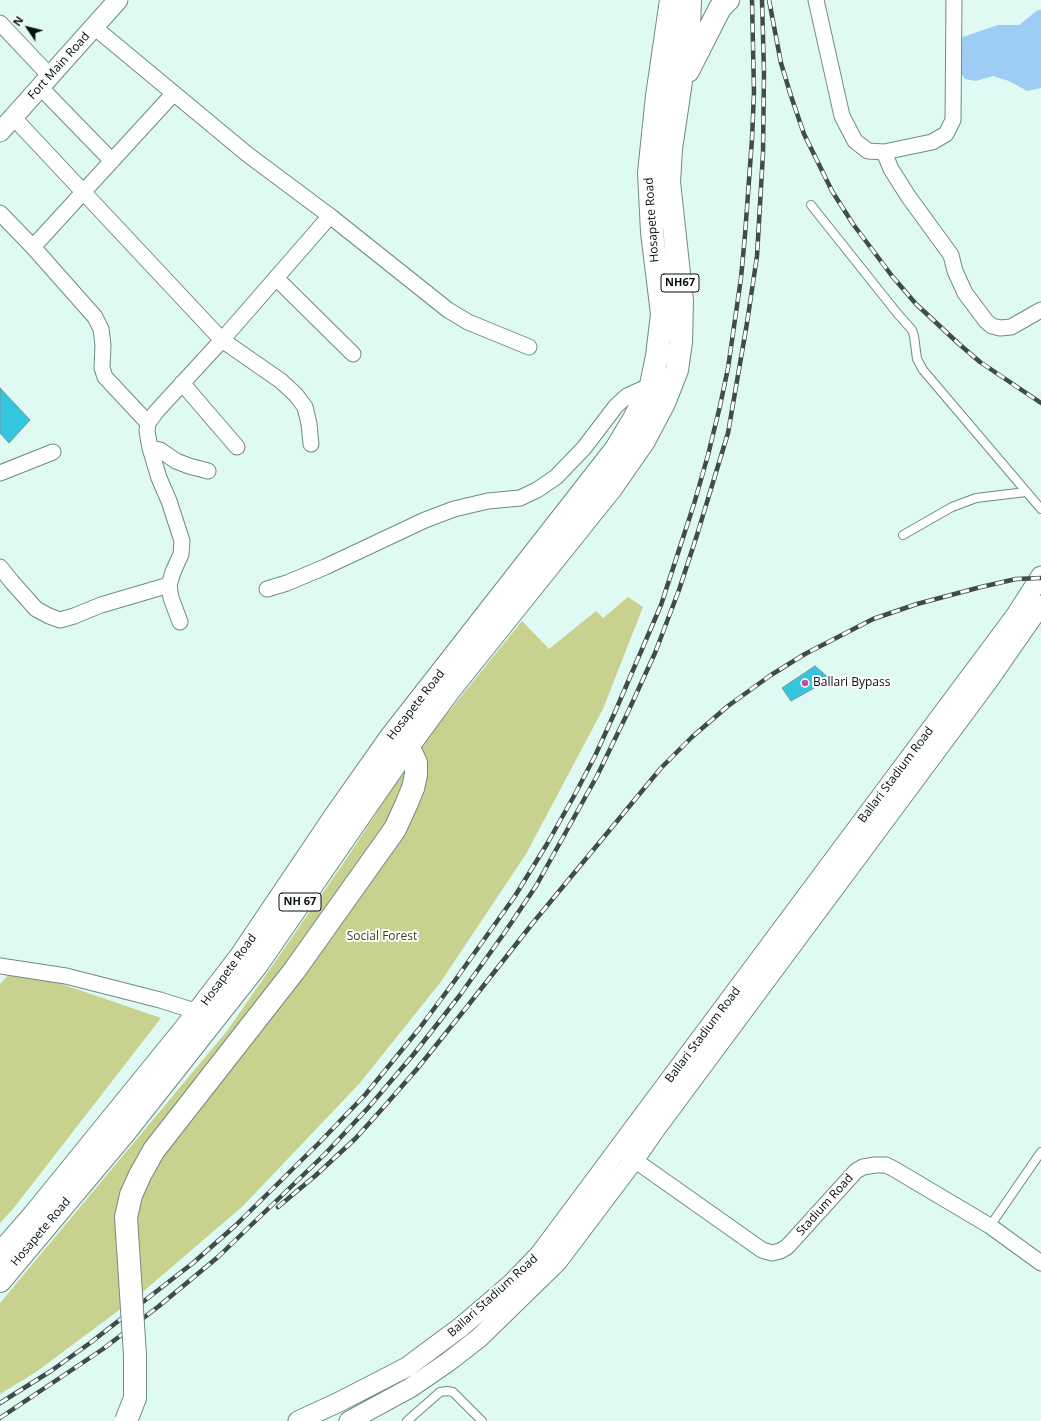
<!DOCTYPE html>
<style>
body{margin:0}
#map{position:relative;width:1041px;height:1421px;overflow:hidden;background:#defaf3;font-family:"Open Sans",sans-serif}
canvas{display:block}
.north{position:absolute;left:8px;top:8px;width:40px;height:40px;-webkit-text-stroke:3px #fff;paint-order:stroke;rotate:305deg;font-size:11px;font-weight:700;line-height:16px;text-align:center;color:#06100e}
.north::after{content:'';display:block;margin:auto;width:14px;height:18px;background:#06100e;clip-path:polygon(50% 0,100% 100%,50% 72%,0 100%)}
</style>
<div id="map">
<canvas width="1041" height="1421"></canvas>
<div class="north">N</div>
</div>
<script>
const ctx = document.querySelector('canvas').getContext('2d');
ctx.lineJoin = 'round';
function fill(path, color) { ctx.fillStyle = color; ctx.fill(path, 'evenodd'); }
const poly = rows => new Path2D(rows.map(r => 'M' + r).join(''));
function stroke(path, color, width, dash) { ctx.strokeStyle = color; ctx.lineWidth = width; ctx.lineCap = dash ? 'butt' : 'round'; ctx.setLineDash(dash || []); ctx.stroke(path); }
function write(font, color, halo, rows, align = 'center') {
  ctx.font = font + ' "Open Sans",sans-serif'; ctx.lineWidth = 4; ctx.setLineDash([]); ctx.textBaseline = 'middle'; ctx.strokeStyle = halo; ctx.fillStyle = color; for (const [text, x, y, turn = 0] of rows) {
    ctx.save(); ctx.translate(x, y); ctx.rotate((+turn || 0) * Math.PI / 180); ctx.textAlign = isNaN(turn) ? turn : align; if (halo) ctx.strokeText(text, 0, 0); ctx.fillText(text, 0, 0); ctx.restore();
  }
}
const green = poly([
 [628,597,643,607,603,709,526,854,440,983,359,1084,243,1206,138,1296,36,1372,0,1394,0,1303,227,1031,347,858,417,751,522,621,549,649,596,611,603,618],
 [15,968,161,1018,13,1209,0,1223,0,984]
]);
const water = poly([
 [1038,10,1041,10,1041,88,1027,91,1009,81,993,76,976,81,965,79,954,64,957,39,998,25,1019,25]
]);
const building = poly([
 [0,388,30,420,9,443,0,433,0,388],
 [815,666,830,679,791,701,782,688,815,666]
]);
const service = poly([
 [811,205,897,313,912,330,914,336,917,359,923,370,1041,509],
 [903,535,952,507,976,498,1026,492],
 [990,1226,1041,1152],
 [407,1421,440,1392,447,1391,453,1392,482,1421]
]);
const minor = poly([
 [816,0,842,116,855,141,868,151,884,152,932,142,946,134,953,120,954,0],
 [0,23,50,76],
 [94,27,247,154,330,216,448,310,468,322,529,347],
 [40,87,112,161],
 [13,117,222,340,281,381,296,395,305,407,309,424,311,444],
 [884,152,891,169,908,196,951,255,955,271,965,293,986,321,992,326,1000,328,1011,327,1041,310],
 [0,213,33,247,95,317,101,329,103,345,102,368,105,377,148,423],
 [33,247,174,93],
 [277,279,353,354],
 [182,383,237,447],
 [150,448,160,450,176,461,189,466,208,471],
 [0,473,53,452],
 [0,567,12,582,36,609,49,616,60,620,74,616,101,605,169,585],
 [267,589,287,583,325,567,425,520,454,509,488,501,520,498,537,490,556,477,584,448,616,406,627,396,651,385],
 [180,622,171,598,169,585,173,572,181,554,182,541,169,501,159,478,150,448,147,431,148,423,156,412,222,340,330,216],
 [0,966,66,976,160,1000,198,1012],
 [626,1154,762,1250,772,1253,780,1251,787,1247,856,1171,863,1167,875,1165,886,1165,894,1169,990,1226,1041,1263]
]);
const tertiary = poly([
 [0,132,118,0],
 [298,1421,337,1403,407,1367,461,1327,510,1285,540,1254,1016,615,1041,576],
 [349,1421,410,1388,448,1362,479,1338,557,1262,634,1160,657,1127,988,681,1041,605]
]);
const trunk = poly([
 [688,71,720,8,728,0],
 [396,741,412,754,416,763,416,775,413,788],
 [0,1254,34,1215,185,1029,241,956,336,815,391,737,616,449,634,419,651,385,657,356,662,314,652,232,649,173,657,96,671,0],
 [0,1281,125,1132,256,966,401,756,451,688,612,487,644,441,664,403,677,370,681,342,682,301,669,182,671,149,689,27,690,0]
]);
const rail = poly([
 [769,0,781,63,791,96,804,134,832,191,853,224,892,276,916,304,959,344,980,362,1041,403],
 [278,1207,315,1176,355,1139,382,1109,417,1069,466,1008,532,924,661,768,692,737,728,706,771,675,805,654,873,619,917,604,981,587,1016,579,1041,578],
 [0,1403,51,1371,90,1343,193,1263,236,1225,319,1143,365,1095,419,1029,456,979,515,896,547,844,574,796,595,756,615,712,661,605,694,504,708,455,720,406,728,368,741,278,745,235,752,139,754,92,752,0],
 [0,1418,103,1349,159,1306,218,1257,325,1154,368,1108,413,1055,460,995,505,932,536,886,597,776,628,712,655,653,679,590,697,535,728,433,747,323,757,256,763,153,764,72,762,0]
]);
const trunkBridge = poly([
 [126,1421,135,1398,135,1355,126,1217,131,1195,140,1175,154,1150,294,971,395,829,406,805,413,788]
]);
const markers = [
 [805,683,4,"#c04ca4"]
];
const shields = [
 [680,283,38],
 [300,902,42]
];
const shieldNames = [
 ["NH67",680,283],
 ["NH 67",300,902]
];
const streetNames = [
 ["Fort Main Road",59,66,-48],
 ["Hosapete Road",652,220,-94],
 ["Hosapete Road",416,705,-52],
 ["Ballari Stadium Road",896,775,-53],
 ["Hosapete Road",229,970,-54],
 ["Ballari Stadium Road",703,1035,-53],
 ["Stadium Road",825,1205,-48],
 ["Hosapete Road",41,1232,-50],
 ["Ballari Stadium Road",493,1296,-42]
];
const poiNames = [
 ["Ballari Bypass",813,683]
];
const parkNames = [
 ["Social Forest",382,937]
];
fill(green, '#c8d28e');
fill(water, '#9dcdf3');
fill(building, '#33c6de');
stroke(building, '#7b969b', 1);
stroke(service, '#708a84', 10);
stroke(minor, '#708a84', 17);
stroke(tertiary, '#708a84', 21);
stroke(trunk, '#708a84', 24);
stroke(service, '#fff', 8);
stroke(minor, '#fff', 15);
stroke(tertiary, '#fff', 19);
stroke(trunk, '#fff', 22);
stroke(rail, '#3e4d4a', 4.5);
stroke(rail, '#fff', 3, [9]);
stroke(trunkBridge, '#708a84', 24, []);
stroke(trunkBridge, '#fff', 22);
for (const [x, y, r, color] of markers) { const dot = new Path2D(); dot.arc(x, y, r, 0, 2 * Math.PI); ctx.fillStyle = color; ctx.fill(dot); stroke(dot, '#fff', 1.5); }
for (const [x, y, w] of shields) { const box = new Path2D(); box.roundRect(x - w / 2, y - 9, w, 18, 3); ctx.fillStyle = '#fff'; ctx.fill(box); stroke(box, '#06100e', 1); }
write('bold 11px', '#06100e', null, shieldNames);
write('12px', '#06100e', '#fff', streetNames);
write('12px', '#06100e', '#fff', poiNames, 'left');
write('12px', '#3a3f17', '#fff', parkNames);
</script>
